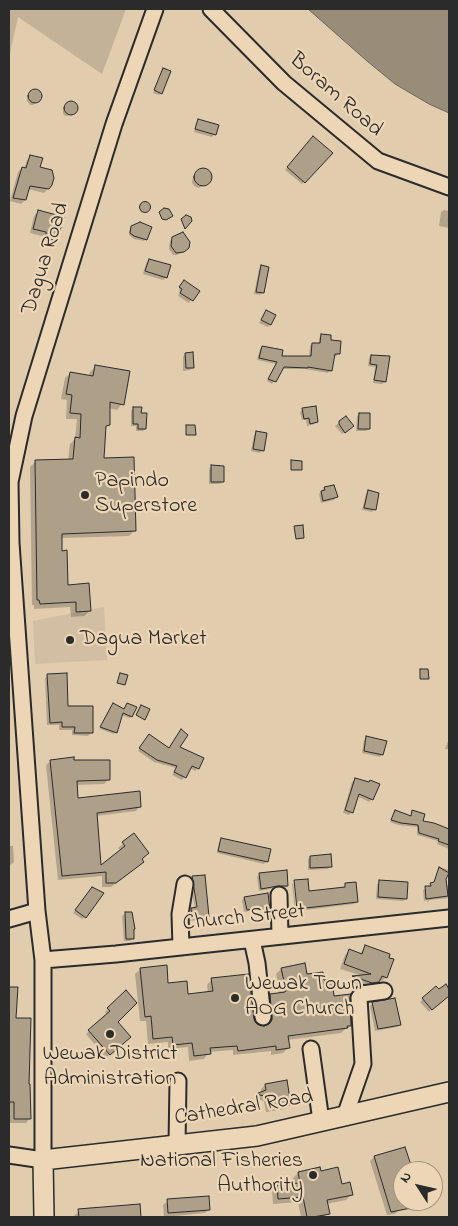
<!DOCTYPE html>
<style>
body{margin:0}
#map{position:relative;width:458px;height:1226px;overflow:hidden;background:#e1ccae;font-family:"Indie Flower",sans-serif}
canvas{display:block}
.frame{position:absolute;inset:0;border:10px solid #2b2b2b;pointer-events:none}
.north{position:absolute;left:393px;top:1161px;width:50px;height:50px;box-sizing:border-box;background:#edd6b6;border:1px solid #9f927e;border-radius:50%;rotate:305deg;font-size:14px;font-weight:700;line-height:20px;text-align:center;color:#2b2b2b}
.north::after{content:'';display:block;margin:auto;width:18px;height:22px;background:#2b2b2b;clip-path:polygon(50% 0,100% 100%,50% 72%,0 100%)}
</style>
<div id="map">
<canvas width="458" height="1226"></canvas>
<div class="frame"></div>
<div class="north">N</div>
</div>
<script>
const ctx = document.querySelector('canvas').getContext('2d');
ctx.lineJoin = 'round';
function fill(path, color) { ctx.fillStyle = color; ctx.fill(path, 'evenodd'); }
const poly = rows => new Path2D(rows.map(r => 'M' + r).join(''));
function stroke(path, color, width, dash) { ctx.strokeStyle = color; ctx.lineWidth = width; ctx.lineCap = dash ? 'butt' : 'round'; ctx.setLineDash(dash || []); ctx.stroke(path); }
function write(font, color, halo, rows, align = 'center') {
  ctx.font = font + ' "Indie Flower",sans-serif'; ctx.lineWidth = 4.5; ctx.setLineDash([]); ctx.textBaseline = 'middle'; ctx.strokeStyle = halo; ctx.fillStyle = color; for (const [text, x, y, turn = 0] of rows) {
    ctx.save(); ctx.translate(x, y); ctx.rotate((+turn || 0) * Math.PI / 180); ctx.textAlign = isNaN(turn) ? turn : align; if (halo) ctx.strokeText(text, 0, 0); ctx.fillText(text, 0, 0); ctx.restore();
  }
}
const built = poly([
 [104,607,107,660,35,664,33,621]
]);
const green = poly([
 [9,9,126,9,102,74,18,17,9,58]
]);
const water = poly([
 [308,9,449,9,449,113,429,104,395,84,367,61,308,9]
]);
const shadow = poly([
 [164,70,161,93,159,95,153,93],
 [33,92,38,92,40,98,33,105,30,105,27,101,27,97],
 [69,103,72,103,76,107,71,115,66,116,63,114,63,109],
 [199,120,215,134,212,137,194,132,196,123],
 [310,140,316,168,302,184,285,170],
 [31,156,39,167,48,189,44,193,28,189,25,200,21,204,10,201,18,172,22,168,24,169,27,160],
 [202,169,206,170,210,176,207,183,199,188,194,186,192,182,193,176],
 [144,203,148,204,150,208,141,213,139,208],
 [444,210,449,211,449,228,439,226,441,212],
 [38,212,56,240,52,245,42,242,42,236,30,233,34,216],
 [131,228,146,239,144,241,134,239,129,235,129,231],
 [173,238,186,250,177,255,173,255,169,249,170,241],
 [149,260,166,277,163,280,143,274,146,263],
 [261,267,263,293,260,295,254,294,259,269],
 [182,284,198,291,189,303,178,296,180,292,179,288],
 [266,312,270,325,268,327,259,323],
 [322,335,329,341,338,354,336,356,333,356,331,370,328,373,305,369,282,369,272,384,267,381,276,364,257,360,260,349,262,347,280,357,309,358,310,346,312,344,319,344,319,338],
 [185,354,193,367,190,370,183,371,183,357],
 [372,356,388,358,385,382,382,384,373,383,375,367,368,366,369,358],
 [96,366,122,404,117,410,109,408,108,424,105,428,102,459,135,530,129,536,61,538,61,552,67,587,90,611,84,616,71,617,70,607,34,609,34,605,32,605,30,467,36,461,68,460,70,444,75,439,77,419,66,419,67,400,61,399,65,378,71,373,89,376,90,372],
 [134,408,140,415,145,429,143,431,136,431,136,426,131,426,131,411],
 [303,409,317,422,314,424,307,426,306,420,302,420,300,412],
 [359,414,369,429,366,431,356,431,357,416],
 [346,418,350,429,342,434,335,426],
 [257,432,262,450,260,453,251,451,254,435],
 [212,467,223,481,220,484,209,484,209,469],
 [324,488,336,497,334,500,321,503,319,494],
 [368,492,378,494,374,510,372,512,362,510,366,494],
 [48,675,67,707,92,732,88,736,72,735,72,730,59,730,59,725,47,725,45,678],
 [127,704,131,716,129,718,122,715,114,734,100,729,111,707,123,710],
 [178,734,179,747,198,768,195,771,190,768,182,780,172,775,176,768,154,762,138,751,147,738,168,749],
 [367,737,382,754,380,757,362,753,364,740],
 [448,741,449,741,449,749,445,749],
 [51,761,73,762,109,779,104,784,76,785,77,799,140,806,136,811,96,816,100,867,121,851,118,848,134,835,141,859,138,866,111,887,102,887,102,876,58,880,46,765],
 [355,779,372,799,369,802,357,796,352,812,349,815,343,813,352,782],
 [395,812,410,817,413,812,421,822,434,824,449,830,449,849,437,844,438,841,417,835,417,827,398,825,390,822],
 [9,835,10,846,13,846,14,862,9,866,10,882,9,884],
 [222,839,267,861,264,864,217,853,219,842],
 [310,857,331,866,328,869,308,870,308,859],
 [440,867,449,870,439,886,449,885,449,898,430,900,427,903,428,900,424,901,423,890,433,884],
 [260,874,287,886,285,888,275,888,259,891,257,877],
 [204,876,207,916,205,919,190,921,189,912,195,909,190,879,191,878,197,913,199,913,194,877,192,877],
 [296,882,308,892,343,888,346,884,356,902,354,904,298,911],
 [380,882,406,899,403,901,376,899,377,884],
 [293,883,296,911,295,911,292,884],
 [90,891,85,917,82,919,73,913],
 [245,898,269,910,266,912,256,914,256,910,244,912,242,900],
 [125,914,133,938,130,941,124,941,122,916],
 [365,946,386,977,382,981,379,980,374,986,367,987,349,981,353,978,363,976,340,969,345,955,349,951,360,954],
 [141,969,187,995,208,993,207,985,212,979,253,1019,255,1024,264,1028,267,1026,265,1000,270,995,280,994,276,974,281,969,306,975,323,981,350,1025,341,1033,287,1040,288,1048,283,1053,271,1055,271,1051,233,1055,233,1050,209,1052,204,1059,189,1061,188,1047,168,1049,168,1042,148,1044,146,1021,140,1021,135,974],
 [445,986,449,990,449,994,429,1012,420,1002,436,988,439,991],
 [9,988,17,989,15,1019,30,1118,26,1123,10,1123,9,1136],
 [126,992,116,1022,126,1041,106,1058,86,1034,107,1015,105,1012],
 [373,1003,400,1024,397,1027,375,1031,370,1006],
 [265,1085,289,1105,285,1109,266,1112,264,1101,253,1098,262,1093,261,1089],
 [404,1148,411,1171,403,1171,403,1199,399,1210,395,1214,387,1215,370,1161,374,1157],
 [320,1172,341,1185,351,1195,346,1200,326,1204,328,1213,324,1217,301,1217,298,1202,273,1204,272,1191,277,1186,294,1185,293,1178,298,1173],
 [168,1201,209,1209,205,1213,164,1217,163,1205],
 [404,1201,423,1201,424,1204,420,1208,409,1210],
 [139,1206,140,1217,73,1217,79,1211]
]);
const building = poly([
 [163,68,171,71,162,94,154,90,163,68],
 '28 96a7 7 0 1 1 14 0a7 7 0 1 1-14 0Z',
 '64 108a7 7 0 1 1 14 0a7 7 0 1 1-14 0Z',
 [198,119,219,125,216,135,195,129,198,119],
 [313,136,333,153,305,183,287,167,313,136],
 [30,155,43,158,40,167,52,170,54,178,52,185,49,189,30,186,26,200,13,198,22,167,26,168,30,155],
 '194 177a9 9 0 1 1 18 0a9 9 0 1 1-18 0Z',
 '139.5 207a5.5 5.5 0 1 1 11 0a5.5 5.5 0 1 1-11 0Z',
 [164,208,169,209,173,216,166,220,162,219,159,212,164,208],
 [38,210,64,217,57,241,46,238,46,232,33,229,38,210],
 [186,215,191,217,192,221,185,229,181,219,186,215],
 [140,222,152,227,147,240,134,236,130,233,131,226,140,222],
 [183,232,190,242,189,248,184,252,176,253,171,246,172,237,183,232],
 [149,259,171,265,167,278,145,271,149,259],
 [261,265,269,267,264,293,256,292,261,265],
 [184,280,200,291,193,301,180,293,182,289,179,287,184,280],
 [266,310,276,315,271,325,261,320,266,310],
 [321,334,331,335,331,340,341,341,340,354,335,354,332,371,308,367,308,368,284,367,276,382,268,379,277,362,259,358,262,346,283,350,282,356,311,356,312,343,320,343,321,334],
 [193,352,194,368,186,368,185,353,193,352],
 [371,355,390,356,386,382,374,380,377,365,370,364,371,355],
 [95,365,130,371,124,405,110,402,110,425,106,426,104,458,134,457,136,531,62,534,62,551,67,550,68,585,89,583,91,611,76,612,76,602,40,604,39,600,37,600,35,460,73,459,75,437,80,438,81,414,70,413,72,395,66,394,70,372,93,376,95,365],
 [316,406,318,422,310,424,309,418,304,419,302,408,316,406],
 [133,407,142,407,141,413,147,413,146,429,138,429,138,424,133,424,133,407],
 [359,413,370,413,370,429,358,429,359,413],
 [346,416,354,426,345,433,339,424,339,421,346,416],
 [186,425,195,425,196,435,186,435,186,425],
 [256,431,267,433,264,451,253,449,256,431],
 [291,460,302,461,302,470,291,470,291,460],
 [211,465,224,466,224,482,211,482,211,465],
 [334,485,338,497,323,501,321,491,325,490,324,487,334,485],
 [368,490,379,493,376,510,364,508,368,490],
 [303,525,304,538,296,539,294,526,303,525],
 [420,669,428,669,429,679,420,679,420,669],
 [67,673,68,706,93,706,93,733,74,733,75,727,62,727,62,722,50,723,47,674,67,673],
 [120,673,128,675,125,685,117,683,120,673],
 [113,703,124,709,127,703,137,707,132,717,123,713,117,733,100,727,113,703],
 [141,705,150,709,145,720,136,715,141,705],
 [181,729,188,735,180,747,204,758,199,769,192,766,186,778,174,772,177,766,157,760,139,748,149,734,169,748,181,729],
 [366,736,387,741,383,755,364,751,366,736],
 [74,757,74,760,110,760,110,780,77,781,78,798,140,791,141,807,97,813,101,865,125,846,122,842,134,833,149,853,142,859,144,862,116,883,106,883,106,872,62,876,50,760,74,757],
 [355,778,369,782,370,780,380,784,373,800,359,794,353,813,345,810,355,778],
 [395,810,411,816,412,810,425,814,423,821,434,823,449,829,449,845,438,841,439,839,419,833,418,825,401,823,391,820,395,810],
 [221,838,271,849,268,862,218,851,221,838],
 [331,854,332,867,310,868,310,856,331,854],
 [439,867,449,873,446,879,448,896,426,899,425,886,431,886,430,883,434,882,439,867],
 [287,870,288,886,278,886,261,889,259,873,287,870],
 [205,875,209,917,192,919,191,908,197,907,192,876,205,875],
 [308,879,309,891,345,887,345,883,356,882,358,902,297,909,294,880,308,879],
 [379,880,408,882,407,899,378,897,379,880],
 [92,887,104,893,86,918,75,910,92,887],
 [268,893,270,910,259,912,258,908,247,910,244,897,268,893],
 [125,912,132,912,135,929,134,929,134,939,126,939,125,912],
 [365,945,390,954,389,958,394,959,387,978,382,976,379,982,372,983,352,976,371,974,344,964,349,949,362,954,365,945],
 [305,963,307,974,323,972,324,980,332,979,334,996,351,994,350,999,351,1026,347,1026,348,1028,288,1036,290,1048,276,1050,276,1046,238,1051,237,1046,210,1048,211,1054,194,1056,192,1043,173,1045,172,1037,153,1039,151,1016,145,1017,140,968,167,965,168,983,187,981,188,994,213,991,211,978,249,974,254,1019,256,1023,264,1026,269,1024,272,1020,270,994,285,992,286,990,281,968,305,963],
 [446,984,449,989,449,996,432,1010,422,998,436,986,439,989,446,984],
 [9,987,18,987,16,1018,31,1018,29,1084,30,1084,31,1119,14,1119,14,1102,9,1102,9,987],
 [126,990,137,1003,118,1022,131,1037,110,1055,88,1030,110,1011,107,1008,126,990],
 [395,998,401,1025,378,1029,372,1002,395,998],
 [287,1080,291,1105,270,1109,268,1097,256,1094,266,1090,265,1084,287,1080],
 [405,1147,413,1171,403,1171,403,1201,421,1201,421,1206,391,1212,374,1156,405,1147],
 [320,1167,321,1171,338,1167,342,1184,350,1182,353,1195,327,1200,330,1214,313,1217,307,1217,303,1197,278,1199,277,1185,300,1183,298,1172,320,1167],
 [209,1196,210,1210,168,1213,167,1199,209,1196],
 [140,1204,141,1217,79,1217,78,1209,140,1204]
]);
const minor = poly([
 [211,9,284,83,378,161,449,187],
 [279,895,280,936],
 [9,919,37,911],
 [252,940,257,963,263,1017],
 [181,947,180,914,185,884],
 [43,960,116,954,449,918],
 [311,1049,321,1121],
 [345,1116,363,1064,359,998,362,994,384,991],
 [177,1145,178,1081],
 [9,1155,43,1160,43,960,37,911,11,543,10,482,24,416,114,124,155,9]
]);
const major = poly([
 [44,1217,43,1160,257,1136,449,1092]
]);
const markers = [
 [85,495,5,"#2b2b2b"],
 [70,640,5,"#2b2b2b"],
 [235,998,5,"#2b2b2b"],
 [110,1034,5,"#2b2b2b"],
 [313,1175,5,"#2b2b2b"]
];
const streetNames = [
 ["Boram Road",335,96,41],
 ["Dagua Road",47,259,-73],
 ["Church Street",244,919,-6],
 ["Cathedral Road",244,1109,-9]
];
const poiNames = [
 ["Papindo",95,482],
 ["Superstore",95,507],
 ["Dagua Market",80,640],
 ["Wewak Town",245,985],
 ["AOG Church",245,1010],
 ["Wewak District",110,1055,"center"],
 ["Administration",110,1080,"center"],
 ["National Fisheries",303,1162,"right"],
 ["Authority",303,1187,"right"]
];
fill(built, '#d2bea3');
fill(green, '#c3b198');
fill(water, '#998c79');
stroke(water, '#6d655a', 1);
fill(shadow, '#0003');
fill(building, '#ae9f89');
stroke(building, '#2b2b2b', 1);
stroke(minor, '#2b2b2b', 19);
stroke(major, '#2b2b2b', 22);
stroke(minor, '#edd6b6', 15);
stroke(major, '#edd6b6', 19);
for (const [x, y, r, color] of markers) { const dot = new Path2D(); dot.arc(x, y, r, 0, 2 * Math.PI); ctx.fillStyle = color; ctx.fill(dot); stroke(dot, '#edd6b6', 2); }
write('22px', '#2b2b2b', '#edd6b6', streetNames);
write('22px', '#2b2b2b', '#edd6b6', poiNames, 'left');
</script>
